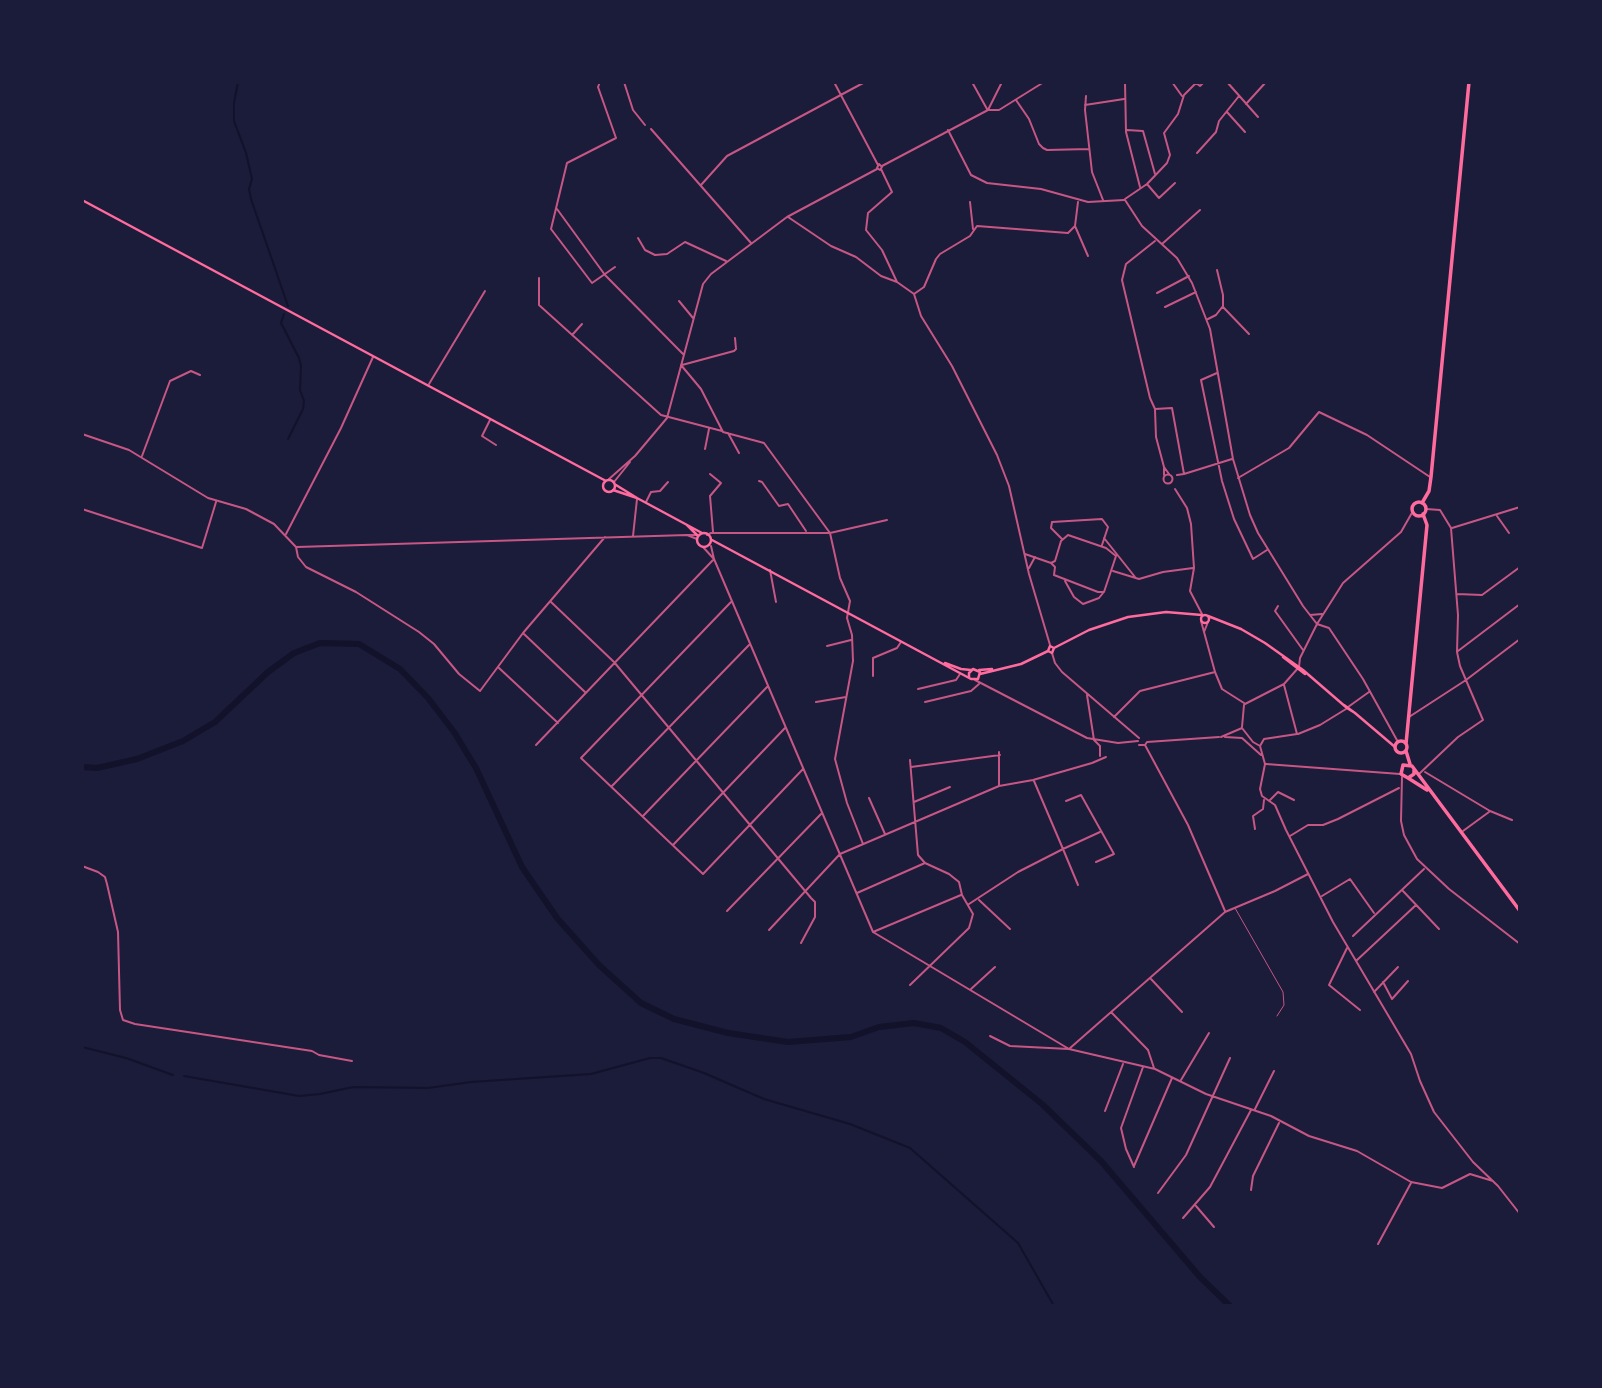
<!DOCTYPE html>
<style>
body{margin:0}
#map{position:relative;width:1602px;height:1388px;overflow:hidden;background:#1b1b3a;font-family:Helvetica,sans-serif}
canvas{display:block}
.frame{position:absolute;inset:0;border:84px solid #1b1b3a;pointer-events:none}
</style>
<div id="map">
<canvas width="1602" height="1388"></canvas>
<div class="frame"></div>
</div>
<script>
const ctx = document.querySelector('canvas').getContext('2d');
ctx.lineJoin = 'round';
const poly = rows => new Path2D(rows.map(r => 'M' + r).join(''));
function stroke(path, color, width, dash) { ctx.strokeStyle = color; ctx.lineWidth = width; ctx.lineCap = dash ? 'butt' : 'round'; ctx.setLineDash(dash || []); ctx.stroke(path); }
const stream = poly([
 [238,82,234,103,234,121,246,153,252,179,249,189,251,199,288,306],
 [284,314,281,323,299,358,301,366,300,390,304,401,303,409,288,439],
 [82,1047,126,1058,173,1075],
 [184,1076,299,1096,320,1094,353,1087,428,1088,471,1082,591,1074,650,1058,661,1058,704,1073,764,1099,850,1124,910,1148,1018,1243,1054,1306]
]);
const river = poly([
 [82,767,97,768,137,759,183,741,215,722,268,672,294,653,320,643,359,644,400,669,428,698,454,732,476,768,522,867,557,918,599,965,641,1003,674,1019,728,1033,788,1042,851,1037,879,1027,914,1023,941,1028,965,1042,1042,1104,1101,1161,1200,1277,1230,1306]
]);
const service = poly([
 [1235,908,1283,992,1284,1005,1277,1016]
]);
const minor = poly([
 [600,82,598,87,616,138,567,163,551,229,592,283,615,267],
 [624,82,633,110,645,125],
 [834,82,878,165],
 [972,82,987,109],
 [1125,82,1126,132,1140,187],
 [1172,82,1182,96],
 [1227,82,1258,117],
 [1086,96,1085,110,1092,172,1103,200],
 [1016,100,1029,119,1039,144,1043,148,1047,150,1089,149],
 [1246,104,1266,82],
 [1085,105,1124,99],
 [989,110,999,110,1044,82],
 [1227,112,1245,132],
 [651,129,751,243],
 [948,130,971,175,987,183,1041,189,1088,202,1124,200],
 [1127,130,1143,131,1155,174],
 [1197,153,1216,132,1219,121,1239,96],
 [879,164,882,167,880,170,877,168,879,164],
 [882,166,988,110,1002,82],
 [881,169,892,192,868,213,866,230,882,250,897,282,914,294,921,316,952,366,997,455,1009,486,1029,574,1050,645],
 [1147,184,1159,198,1175,183],
 [701,185,727,156,865,82],
 [1125,199,1147,184,1167,163,1170,155,1164,133,1178,114,1184,95,1196,83,1200,86,1204,82],
 [1125,200,1142,226,1177,258,1192,283,1210,329,1233,459,1250,515,1258,533,1303,606,1317,624,1329,628,1363,679,1398,742],
 [970,202,973,229],
 [1078,202,1075,226,1088,256],
 [557,209,605,275,683,354],
 [788,217,831,246,856,257,881,276,897,282],
 [638,238,645,250,655,255,667,254,685,242,726,261],
 [1155,241,1126,264,1122,280,1150,398,1155,409,1172,408,1184,474,1177,475],
 [1162,244,1200,210],
 [539,278,539,305,661,415,722,431],
 [1157,293,1189,276],
 [914,294,924,287,936,259,940,254,970,236,977,226,1068,233,1075,226],
 [679,301,693,318],
 [1165,307,1196,292],
 [1223,307,1249,334],
 [1208,319,1216,315,1223,306,1223,295,1217,270],
 [573,334,582,324],
 [681,365,701,389,723,432,764,443,830,533,840,578,850,601,847,618,852,635,853,661,835,759,847,803,863,844],
 [682,365,734,351,736,349,735,338],
 [1217,373,1201,380,1222,481,1234,519,1253,559,1267,550],
 [429,384,485,291],
 [1155,410,1156,437,1164,467],
 [490,420,482,436,496,445],
 [728,433,739,453],
 [82,434,129,450,208,498,246,509,274,524,296,547,298,557,306,567,356,592,419,632,434,644,459,674,480,691,523,633,605,537],
 [705,449,709,429],
 [142,456,170,381,191,371,200,375],
 [710,474,721,483,710,496,713,532],
 [1184,474,1232,459],
 '1163.5 479a4.5 4.5 0 1 1 9 0a4.5 4.5 0 1 1-9 0Z',
 [1164,475,1164,467,1169,474],
 [1238,478,1289,448,1319,412,1367,435,1430,477],
 [609,479,635,456,667,418,703,284,711,274,787,217,877,169],
 [759,481,762,482,779,506,788,504,806,531],
 [614,482,630,462],
 [1175,489,1187,508,1191,524,1194,568,1190,591,1202,614],
 [646,502,651,492,660,491,668,482],
 [82,509,202,548,216,502],
 [1497,516,1509,533],
 [1452,528,1520,507],
 [286,534,341,428,373,357],
 [696,535,687,535,697,539],
 [707,535,711,533,830,533,887,520],
 [633,536,637,499],
 [1104,538,1135,577],
 [1062,539,1051,528,1052,522,1102,519,1108,527,1102,545],
 [711,546,714,559,873,932,1069,1049,1155,1069,1206,1094,1271,1116,1309,1136,1357,1151,1411,1182,1442,1188,1470,1174,1493,1181],
 [297,547,687,535],
 [703,547,713,558],
 [1025,554,1051,563,1055,567,1054,575,1098,592,1104,592,1116,556,1106,548,1068,535,1061,541,1055,561,1051,563],
 [1029,568,1035,557],
 [770,570,776,602],
 [1113,571,1139,579,1163,572,1193,568],
 [1065,581,1074,597,1083,604,1099,598,1103,593],
 [1457,594,1482,595,1520,567],
 [551,602,614,662,811,898,815,902,815,917,801,943],
 [731,602,581,758,703,874,803,769],
 [1278,606,1275,611,1303,650],
 [1310,615,1322,614],
 [1201,621,1215,672,1222,689,1244,703],
 [1204,632,1208,622],
 [524,634,586,693],
 [827,646,851,640],
 [1458,651,1520,604],
 [1052,653,1055,663,1062,672,1139,738],
 [499,668,558,723],
 [873,676,873,658,897,648,901,642],
 [975,680,1087,738,1118,743,1138,741],
 [918,689,956,680,960,674],
 [1087,695,1094,740,1100,746,1100,756],
 [816,702,846,697],
 [925,702,971,691,979,684],
 [1245,704,1284,684,1299,667,1300,658,1317,624,1343,583,1401,532,1413,511],
 [1348,707,1369,692],
 [1114,717,1140,691,1215,672],
 [1409,717,1466,680,1520,639],
 [1242,727,1244,705],
 [1298,734,1320,725,1346,709],
 [1221,737,1242,728,1253,742,1260,746,1265,764,1260,789,1262,796,1275,805,1286,830,1333,922,1411,1054,1420,1081,1434,1112,1473,1162,1498,1186,1520,1214],
 [1225,737,1242,738,1261,755],
 [536,745,713,560],
 [1139,745,1145,745,1147,742,1219,737],
 [1145,745,1188,825,1225,911],
 [1260,746,1264,739,1297,734,1284,685],
 [910,760,918,855,925,863,949,874,959,882,962,895,973,914,969,928,910,985],
 [1266,764,1400,774],
 [911,767,1000,755],
 [1425,772,1490,811,1512,820],
 [1419,774,1458,737,1483,720,1460,666,1457,652,1458,615,1451,528,1440,510,1426,509],
 [1402,777,1401,821,1404,835,1417,859,1449,889,1520,944],
 [999,785,999,752],
 [612,786,749,645],
 [869,798,885,834],
 [1270,800,1278,792,1294,800],
 [1066,801,1081,795,1114,854,1096,862],
 [914,802,950,787],
 [643,816,768,686],
 [1255,829,1253,816,1263,809,1264,800],
 [1463,831,1489,812],
 [1290,836,1308,825,1323,825,1338,819,1399,788],
 [673,845,785,728],
 [82,866,98,872,105,877,107,884,118,932,120,1010,123,1020,135,1024,312,1051,319,1055,352,1061],
 [1078,885,1063,849,1100,832],
 [1403,891,1439,929],
 [857,893,925,863],
 [1322,896,1350,879,1374,913],
 [979,900,1010,929],
 [969,904,1018,872,1063,849,1034,781],
 [727,911,821,814],
 [769,930,840,854,999,786,1033,780,1092,763,1106,757],
 [873,932,961,895],
 [1353,936,1424,869],
 [1347,948,1329,985,1360,1010],
 [1356,961,1416,905],
 [1151,979,1182,1012],
 [1383,982,1392,999,1408,981],
 [971,989,995,967],
 [1374,992,1398,967],
 [1111,1012,1148,1050,1154,1068],
 [990,1036,1010,1046,1069,1049,1225,912,1275,891,1308,874],
 [1181,1080,1209,1033],
 [1255,1109,1274,1071],
 [1105,1111,1123,1064],
 [1134,1166,1172,1078],
 [1134,1167,1126,1149,1121,1128,1143,1067],
 [1251,1190,1253,1176,1279,1123],
 [1158,1193,1186,1155,1230,1058],
 [1196,1206,1214,1227],
 [1183,1218,1210,1187,1251,1110],
 [1378,1244,1411,1183]
]);
const secondary = poly([
 [82,200,606,481],
 '603 486a6 6 0 1 1 12 0a6 6 0 1 1-12 0Z',
 [616,485,637,498],
 [613,490,637,498,702,533],
 [687,525,697,535],
 '697 540a7 7 0 1 1 14 0a7 7 0 1 1-14 0Z',
 [712,540,971,679,978,679,980,672,973,669,969,673,969,677],
 '1201 619a4 4 0 1 1 8 0a4 4 0 1 1-8 0Z',
 [1208,616,1241,629,1265,643,1303,670,1347,708,1355,713,1344,705],
 [1054,648,1089,630,1128,617,1166,612,1202,615],
 [1283,657,1305,674],
 [945,663,961,669,971,670],
 [979,670,992,669],
 [980,674,1021,664,1048,651,1052,653,1054,648,1050,646,1048,651],
 [1355,713,1395,747]
]);
const primary = poly([
 '1412 509a7 7 0 1 1 14 0a7 7 0 1 1-14 0Z',
 [1422,503,1429,491,1431,477,1469,82],
 '1395 747a6 6 0 1 1 12 0a6 6 0 1 1-12 0Z',
 [1406,744,1427,525,1423,514],
 [1406,751,1410,764],
 [1414,770,1414,774,1408,778,1401,774,1403,765,1412,766,1520,911],
 [1408,778,1427,790]
]);
stroke(stream, '#12122b', 2);
stroke(river, '#12122b', 6);
stroke(service, '#c65784', 1);
stroke(minor, '#c65784', 2);
stroke(secondary, '#ff6b9d', 2.5);
stroke(primary, '#ff6b9d', 3.5);
</script>
